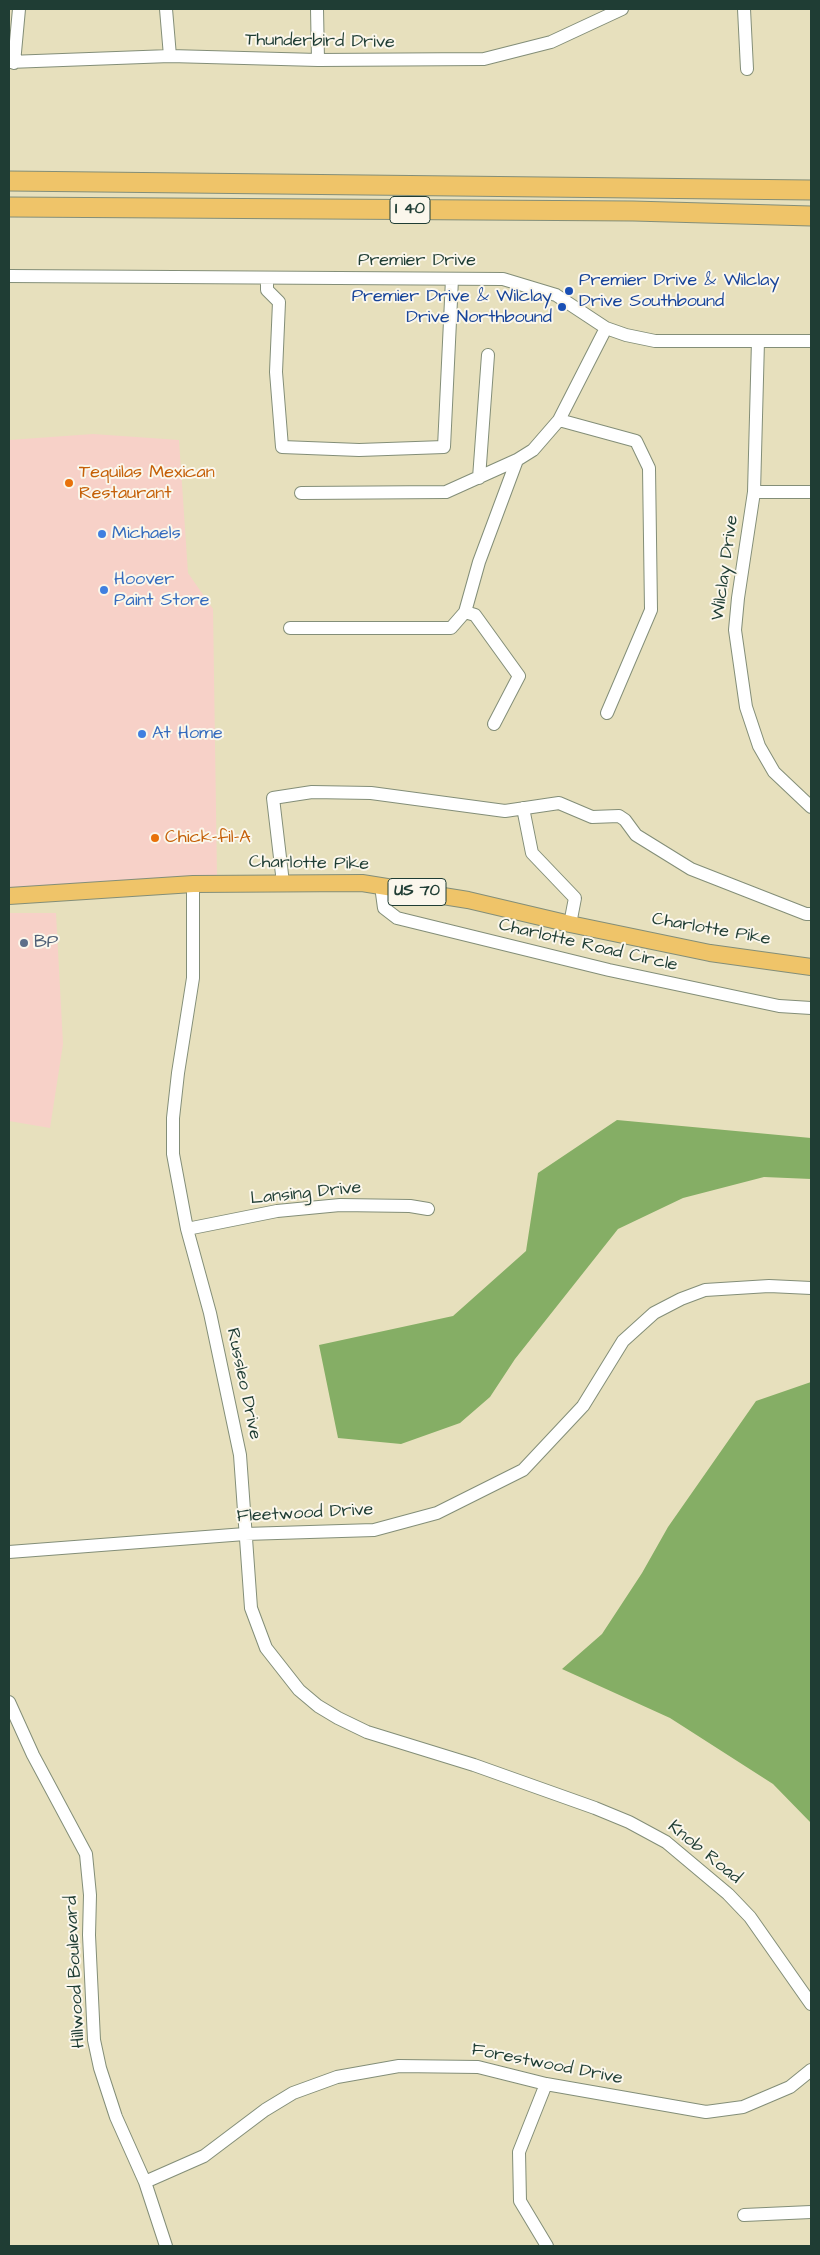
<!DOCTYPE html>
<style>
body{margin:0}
#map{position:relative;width:820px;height:2255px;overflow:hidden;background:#e7e0bd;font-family:"Architects Daughter",sans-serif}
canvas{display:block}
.frame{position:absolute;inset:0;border:10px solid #1f3d34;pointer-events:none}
</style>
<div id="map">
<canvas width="820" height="2255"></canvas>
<div class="frame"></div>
</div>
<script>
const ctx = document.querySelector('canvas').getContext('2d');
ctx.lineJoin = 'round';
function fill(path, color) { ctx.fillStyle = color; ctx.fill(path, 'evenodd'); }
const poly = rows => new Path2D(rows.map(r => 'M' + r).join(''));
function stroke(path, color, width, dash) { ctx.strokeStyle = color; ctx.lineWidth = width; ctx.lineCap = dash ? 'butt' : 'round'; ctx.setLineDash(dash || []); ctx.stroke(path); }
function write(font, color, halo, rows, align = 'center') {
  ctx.font = font + ' "Architects Daughter",sans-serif'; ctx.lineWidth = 4; ctx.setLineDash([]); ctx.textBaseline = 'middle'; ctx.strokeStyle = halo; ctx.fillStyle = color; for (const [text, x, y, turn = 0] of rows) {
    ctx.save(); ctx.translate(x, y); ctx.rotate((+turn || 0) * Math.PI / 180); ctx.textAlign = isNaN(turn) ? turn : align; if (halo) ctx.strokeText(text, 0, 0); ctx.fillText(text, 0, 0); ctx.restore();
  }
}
const built = poly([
 [93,434,179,440,188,573,213,609,217,877,9,888,9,440],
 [9,913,56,913,63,1044,50,1128,9,1121]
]);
const forest = poly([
 [617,1120,811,1138,811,1179,764,1177,683,1198,618,1229,515,1359,490,1397,460,1423,401,1444,338,1438,319,1345,453,1316,526,1251,538,1173],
 [811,1382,811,1823,773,1784,670,1718,562,1669,602,1634,642,1573,668,1527,756,1401]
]);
const minor = poly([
 [166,9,170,56],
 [317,9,318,60],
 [744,9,747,69],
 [9,62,170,56,318,60,484,59,551,42,622,9],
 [14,63,19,9],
 [9,276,503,279,556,295,606,328,626,335,655,341,811,341],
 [267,278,267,290,279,302,276,372,282,447,359,450,444,447,452,279],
 [758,341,754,492,738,598,735,630,746,707,759,746,774,772,811,807],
 [559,420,636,441,649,468,651,610,607,713],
 [479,478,488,355],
 [754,492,811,492],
 [301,493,446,492,517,460],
 [465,612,475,615,519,676,494,724],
 [290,628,451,628,465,612,479,562,517,460,533,450,559,420,606,328],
 [523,808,532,853,575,898,570,924],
 [283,883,273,798,312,792,371,793,505,811,559,803,592,817,619,816,625,820,636,835,691,869,806,914,811,914],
 [193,884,193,978,178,1073,173,1118,173,1154,187,1229,210,1313,240,1455,251,1608,266,1648,299,1690,318,1706,338,1718,367,1732,474,1765,595,1808,629,1822,666,1842,728,1894,750,1917,811,2004],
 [381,886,384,908,397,918,609,970,779,1006,811,1008],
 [187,1229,277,1211,340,1205,410,1206,428,1209],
 [9,1552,245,1534,374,1530,437,1513,523,1470,583,1406,623,1341,654,1313,681,1299,705,1290,769,1286,811,1288],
 [9,1702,33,1755,86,1854,90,1895,89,1935,94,2040,100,2068,116,2117,145,2182,166,2246],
 [546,2084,519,2152,520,2201,547,2246],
 [145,2182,204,2156,265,2110,293,2093,337,2077,399,2066,478,2067,546,2084,706,2112,743,2107,790,2087,811,2070],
 [744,2215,811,2212]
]);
const major = poly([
 [9,896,193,884,362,883,468,900,570,924,710,953,811,967]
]);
const highway = poly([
 [9,181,811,190],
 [9,207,633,211,811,216]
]);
const markers = [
 [569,291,5,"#1a4fb4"],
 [562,307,5,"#1a4fb4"],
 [69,483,5,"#e8710a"],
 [102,534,5,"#3f7fe0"],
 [104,590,5,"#3f7fe0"],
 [142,734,5,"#3f7fe0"],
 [155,838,5,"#e8710a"],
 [24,943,5,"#5c6f8a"]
];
const shields = [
 [410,210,40],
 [417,892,58]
];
const shieldNames = [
 ["I 40",410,210],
 ["US 70",417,892]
];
const streetNames = [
 ["Thunderbird Drive",320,42,1],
 ["Premier Drive",417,261],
 ["Wilclay Drive",726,568,-82],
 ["Charlotte Pike",309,864,1],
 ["Charlotte Pike",711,930,10],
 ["Charlotte Road Circle",588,946,13],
 ["Lansing Drive",306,1194,-6],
 ["Russleo Drive",243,1384,78],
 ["Fleetwood Drive",305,1514,-3],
 ["Knob Road",704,1853,39],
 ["Hillwood Boulevard",76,1972,-93],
 ["Forestwood Drive",547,2065,11]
];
const transitNames = [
 ["Premier Drive & Wilclay",579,281],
 ["Drive Southbound",579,302],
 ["Premier Drive & Wilclay",552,297,"right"],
 ["Drive Northbound",552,318,"right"]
];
const foodNames = [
 ["Tequilas Mexican",79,473],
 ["Restaurant",79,494],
 ["Chick-fil-A",165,838]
];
const shopNames = [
 ["Michaels",112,534],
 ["Hoover",114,580],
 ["Paint Store",114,601],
 ["At Home",152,734]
];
const serviceNames = [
 ["BP",34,943]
];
fill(built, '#f7d1c8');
fill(forest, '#85ae65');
stroke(minor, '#838e78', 14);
stroke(major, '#838e78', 18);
stroke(highway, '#838e78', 21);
stroke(minor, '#fff', 12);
stroke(major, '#efc469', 16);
stroke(highway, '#efc469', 19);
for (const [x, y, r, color] of markers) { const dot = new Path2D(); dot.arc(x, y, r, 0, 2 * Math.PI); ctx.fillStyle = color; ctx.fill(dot); stroke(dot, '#fbf7ec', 2); }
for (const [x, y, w] of shields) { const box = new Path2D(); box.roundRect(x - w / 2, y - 13.5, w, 27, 4); ctx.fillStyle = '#fbf7ec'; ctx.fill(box); stroke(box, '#1f3d34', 1); }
write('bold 16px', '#1f3d34', null, shieldNames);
write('18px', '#1f3d34', '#fbf7ec', streetNames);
write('18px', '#164399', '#fbf7ec', transitNames, 'left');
write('18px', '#c56008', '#fbf7ec', foodNames, 'left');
write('18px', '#366cbe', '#fbf7ec', shopNames, 'left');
write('18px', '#4e5e75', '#fbf7ec', serviceNames, 'left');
</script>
